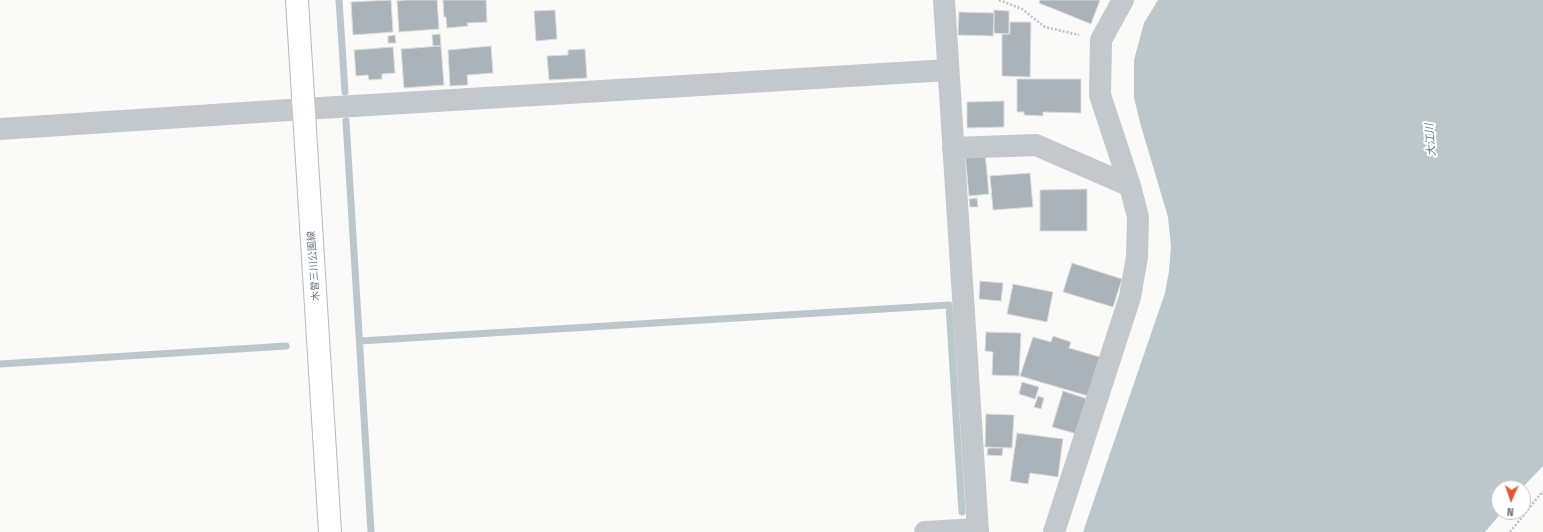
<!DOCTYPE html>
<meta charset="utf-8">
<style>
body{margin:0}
#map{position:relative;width:1543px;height:532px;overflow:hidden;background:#fafaf8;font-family:"Fira Sans Condensed",sans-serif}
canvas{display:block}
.north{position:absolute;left:1491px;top:480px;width:40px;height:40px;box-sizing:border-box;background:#fff;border:1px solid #c1c8cd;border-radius:50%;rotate:183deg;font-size:11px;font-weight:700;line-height:16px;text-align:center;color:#657683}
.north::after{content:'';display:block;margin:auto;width:14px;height:18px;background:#e4572e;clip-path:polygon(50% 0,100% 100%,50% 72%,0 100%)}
</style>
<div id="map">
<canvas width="1543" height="532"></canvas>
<div class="north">N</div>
</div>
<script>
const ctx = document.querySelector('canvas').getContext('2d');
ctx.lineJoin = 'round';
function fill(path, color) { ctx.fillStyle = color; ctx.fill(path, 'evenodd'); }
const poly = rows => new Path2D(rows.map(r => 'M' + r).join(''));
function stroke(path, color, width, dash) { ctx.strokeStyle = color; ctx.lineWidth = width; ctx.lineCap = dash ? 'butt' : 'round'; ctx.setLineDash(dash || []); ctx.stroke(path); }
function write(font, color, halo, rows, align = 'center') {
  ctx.font = font + ' "Fira Sans Condensed","Noto Sans JP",sans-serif'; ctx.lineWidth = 4; ctx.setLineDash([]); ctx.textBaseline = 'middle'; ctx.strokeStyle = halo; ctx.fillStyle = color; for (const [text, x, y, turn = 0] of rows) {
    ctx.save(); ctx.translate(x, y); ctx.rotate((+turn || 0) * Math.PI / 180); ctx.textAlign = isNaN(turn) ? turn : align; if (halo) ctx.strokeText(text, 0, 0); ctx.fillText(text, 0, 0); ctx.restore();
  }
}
const water = poly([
 [1158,0,1543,0,1543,466,1522,488,1499,488,1499,512,1502,512,1485,532,1083,532,1165,293,1169,271,1171,246,1168,217,1141,126,1134,98,1134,60,1144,23]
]);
const stream = poly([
 [339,0,345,92],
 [346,121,371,532],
 [360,341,949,305,962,512],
 [0,364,286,346]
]);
const building = poly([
 [391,0,393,32,353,35,351,2,391,0],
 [405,0,437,0,439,29,399,32,397,1,405,0],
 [443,0,486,0,487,22,467,23,468,26,447,28,446,17,444,17,443,0],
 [1040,0,1100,0,1091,24,1039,3,1040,0],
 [555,10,557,39,536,41,534,11,555,10],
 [994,10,1009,11,1009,34,994,33,994,10],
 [959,12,994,13,993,36,958,35,959,12],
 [1010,22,1031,22,1030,77,1002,76,1002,34,1010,34,1010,22],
 [440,34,441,46,433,46,432,35,440,34],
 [395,35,396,43,388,43,388,36,395,35],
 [441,46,444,85,404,88,401,49,441,46],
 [491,46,493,73,467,75,468,85,450,86,448,50,491,46],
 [393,47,395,73,382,74,382,79,369,80,368,75,356,76,354,50,393,47],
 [585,49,587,78,549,80,547,56,568,55,568,50,585,49],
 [1017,79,1081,79,1081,113,1043,112,1043,116,1024,115,1024,112,1017,112,1017,79],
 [1004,101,1004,127,967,128,967,102,1004,101],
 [985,152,989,194,969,196,965,154,985,152],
 [1030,173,1033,207,993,210,990,176,1030,173],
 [1087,189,1087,231,1040,231,1040,190,1087,189],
 [977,198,978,207,970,207,969,199,977,198],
 [1072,263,1122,279,1113,307,1063,292,1072,263],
 [980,281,1003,283,1001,301,979,299,980,281],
 [1013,284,1053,292,1047,322,1007,314,1013,284],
 [986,332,1021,333,1019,376,992,375,993,352,985,351,986,332],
 [1053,336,1071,342,1069,348,1100,357,1088,396,1020,376,1033,337,1051,342,1053,336],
 [1022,382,1039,387,1035,399,1019,394,1022,382],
 [1063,391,1091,400,1077,434,1052,427,1063,391],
 [1038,396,1044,398,1041,409,1034,407,1038,396],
 [986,414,1014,415,1012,448,985,447,986,414],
 [1017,433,1063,439,1058,477,1030,473,1028,484,1010,481,1017,433],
 [988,448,1003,448,1002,456,987,455,988,448]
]);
const path = poly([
 [999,0,1022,9,1045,27,1079,35],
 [1510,532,1543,491]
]);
const minor = poly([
 [944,0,978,532],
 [0,129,304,109,948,70],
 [953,148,1036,145,1130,186],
 [925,532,978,529],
 [1054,532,1130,297,1137,257,1138,217,1130,186,1100,95,1101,40,1123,0]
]);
const major = poly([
 [297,0,330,532]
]);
const streetNames = [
 ["木曽三川公園線",314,266,-94]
];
const waterNames = [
 ["大江川",1431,140,-94]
];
fill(water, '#bbc7cb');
stroke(stream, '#bbc7cb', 7);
fill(building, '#aab3b9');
stroke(building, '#dcdcda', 1);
stroke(major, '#b5babe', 24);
stroke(path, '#bbbfc2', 2.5, [2, 2]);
stroke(minor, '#c3c8cc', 22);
stroke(major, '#fff', 22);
write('10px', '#657683', '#fff', streetNames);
write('italic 11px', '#60757c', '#fff', waterNames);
</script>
